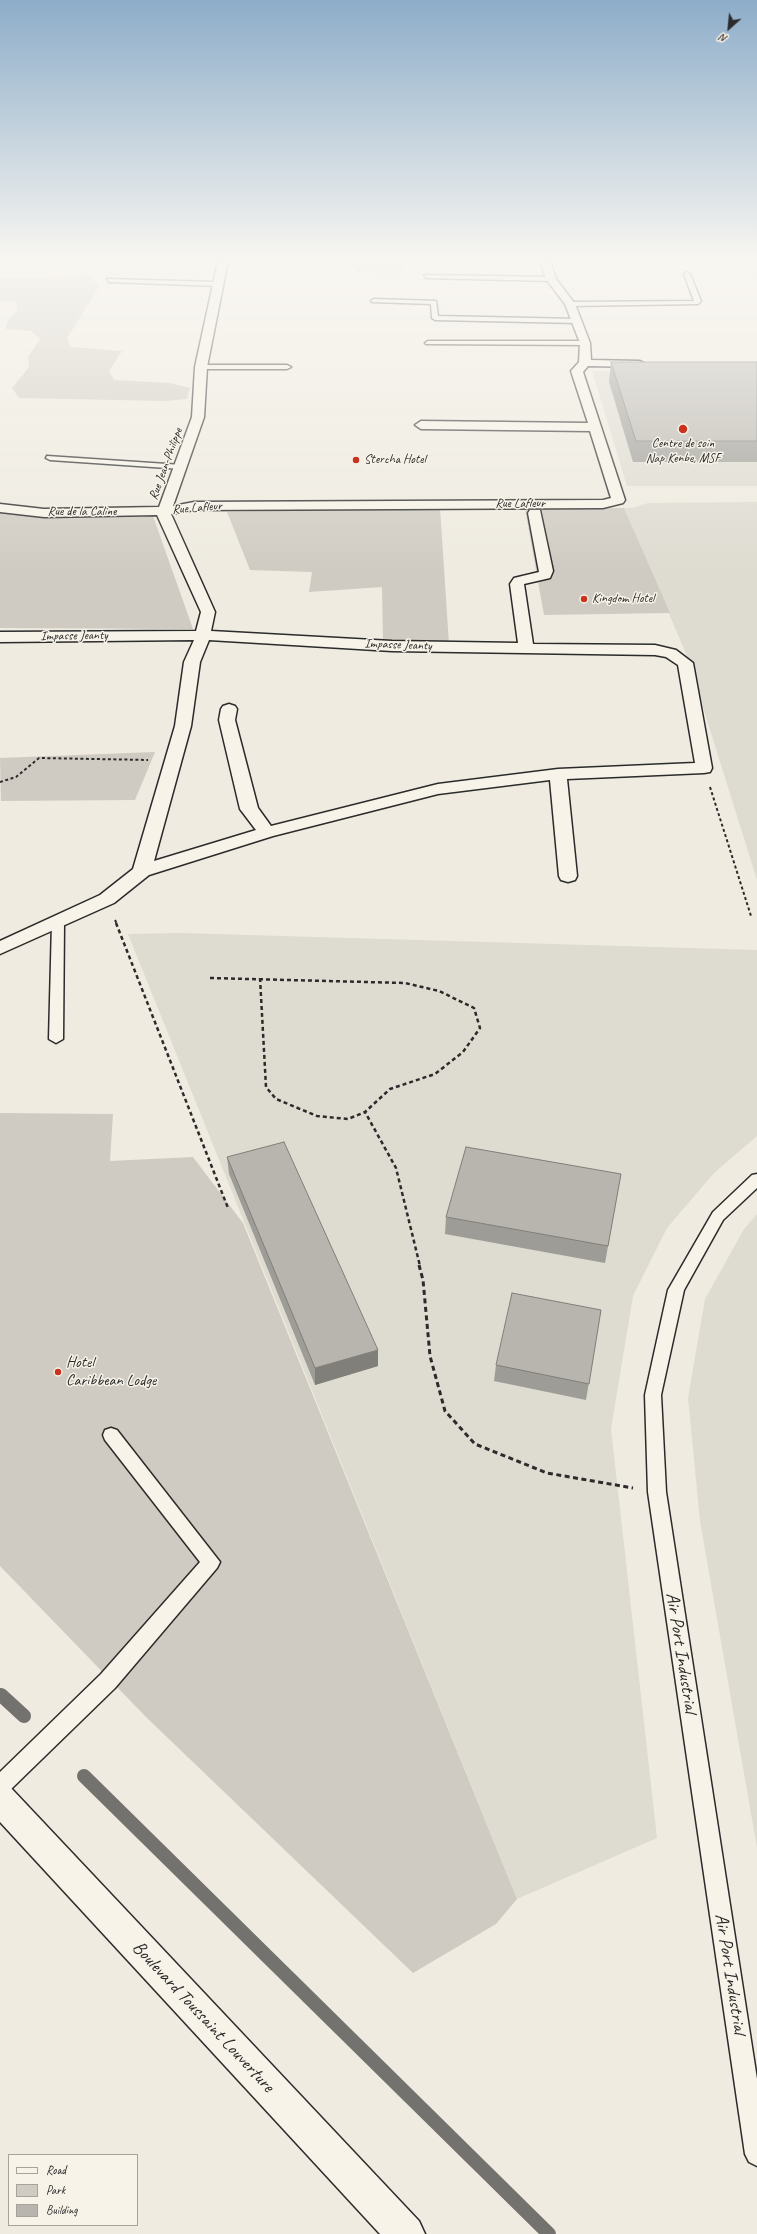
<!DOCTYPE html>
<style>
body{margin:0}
#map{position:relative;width:757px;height:2234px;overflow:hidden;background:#efebe0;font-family:Caveat,sans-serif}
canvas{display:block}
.legend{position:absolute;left:8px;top:2154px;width:130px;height:72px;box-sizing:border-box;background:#f7f3e8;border:1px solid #a5a39c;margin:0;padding:5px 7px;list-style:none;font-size:12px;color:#2b2b2b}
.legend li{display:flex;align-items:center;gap:8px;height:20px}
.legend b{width:20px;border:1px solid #a5a39c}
.north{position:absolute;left:709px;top:8px;width:40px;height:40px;-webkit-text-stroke:3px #f7f3e8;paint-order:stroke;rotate:207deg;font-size:11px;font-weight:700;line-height:16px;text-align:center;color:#2b2b2b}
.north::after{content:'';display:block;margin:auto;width:14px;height:18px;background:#2b2b2b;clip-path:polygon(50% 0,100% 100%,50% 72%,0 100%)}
</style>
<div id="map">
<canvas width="757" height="2234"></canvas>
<ul class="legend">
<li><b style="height:5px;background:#f7f3e8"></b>Road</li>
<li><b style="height:11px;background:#cfcbc2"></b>Park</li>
<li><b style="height:11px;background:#b8b5ae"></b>Building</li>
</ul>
<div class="north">N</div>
</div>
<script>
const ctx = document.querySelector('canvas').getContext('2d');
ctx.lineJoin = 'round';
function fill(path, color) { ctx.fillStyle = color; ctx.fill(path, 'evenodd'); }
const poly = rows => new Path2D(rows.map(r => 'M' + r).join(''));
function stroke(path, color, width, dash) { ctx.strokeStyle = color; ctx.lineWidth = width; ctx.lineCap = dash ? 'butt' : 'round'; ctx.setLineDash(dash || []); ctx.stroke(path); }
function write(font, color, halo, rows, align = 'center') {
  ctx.font = font + ' Caveat,sans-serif'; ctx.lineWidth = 3; ctx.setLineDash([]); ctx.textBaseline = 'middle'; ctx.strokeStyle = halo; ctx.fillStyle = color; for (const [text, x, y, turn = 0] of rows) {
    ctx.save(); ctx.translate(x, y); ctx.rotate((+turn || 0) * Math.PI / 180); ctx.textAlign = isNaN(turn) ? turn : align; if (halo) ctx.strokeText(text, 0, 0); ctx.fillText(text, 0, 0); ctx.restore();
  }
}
const built = poly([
 [592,371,757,371,757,486,627,486],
 [757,502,757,880,687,656,624,508,632,508,648,503],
 [181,933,757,950,757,1136,714,1173,667,1228,633,1296,611,1429,657,1838,517,1899,128,934],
 [757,1214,757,1848,700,1521,688,1398,705,1299,744,1229]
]);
const green = poly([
 [350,261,406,261,399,273,356,272],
 [90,276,99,287,67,338,71,347,122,351,109,371,114,380,170,383,190,388,187,399,165,401,19,398,12,388,29,367,28,357,40,339,31,331,5,329,8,320,17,311,17,302,0,301,0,278],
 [440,507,449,644,383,640,382,587,309,592,312,572,250,570,227,512],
 [624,508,670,613,544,615,525,509],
 [0,512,62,516,153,516,193,629,0,628],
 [155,752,135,800,1,801,0,758],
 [0,1113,113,1114,110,1161,193,1157,243,1223,517,1899,496,1924,413,1973,146,1717,0,1566]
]);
const streamFar1 = poly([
 [0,1694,2,1696]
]);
const stream = poly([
 [1,1695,24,1716],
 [84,1776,549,2234]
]);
const pathFar2 = poly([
 [0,782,16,777,39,758,148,760],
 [710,787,751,916],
 [115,920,117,924]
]);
const pathFar1 = poly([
 [116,923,228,1208],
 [210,978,405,983,439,991,474,1008,480,1028,463,1052,435,1074,390,1089,365,1112,396,1168,420,1266],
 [260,978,266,1087,276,1099,317,1116,348,1119,365,1112]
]);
const path = poly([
 [419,1265,423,1280,430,1356,445,1411,475,1444,547,1473,633,1488]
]);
const lane = poly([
 [687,272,690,274,701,301,698,304,570,306,567,304,570,302,694,301,684,274,687,272],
 [424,275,551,277,554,279,551,281,426,278,424,275],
 [107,279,219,282,222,284,219,286,109,282,107,279],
 [374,299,436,301,438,316,578,319,581,321,578,323,435,320,432,318,431,304,372,302,371,301,374,299],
 [428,341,585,341,588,343,585,345,426,344,425,343,428,341],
 [198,365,287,365,291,367,287,369,201,369,197,367,198,365],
 [47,456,182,465,186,467,182,469,50,460,46,458,47,456],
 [58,918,64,922,63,1039,56,1043,49,1039,52,922,58,918],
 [757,1174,757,1188,723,1220,684,1290,661,1395,666,1492,757,2079,757,2166,749,2162,745,2154,648,1492,645,1395,668,1290,713,1212,752,1175,757,1174],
 [111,1428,117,1430,220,1562,217,1568,115,1688,7,1793,0,1796,0,1772,101,1674,200,1562,105,1440,103,1435,105,1430,111,1428]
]);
const street = poly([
 [218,261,228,261,207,367,204,417,173,506,194,502,603,500,611,498,590,431,421,429,415,425,421,421,588,423,571,371,579,362,580,343,565,304,546,279,540,261,550,261,556,279,575,304,590,343,591,360,640,361,646,364,640,367,588,366,583,372,625,500,623,503,603,508,194,510,171,514,215,612,211,631,392,641,518,643,510,584,514,578,539,572,528,513,530,510,540,510,553,571,550,578,524,584,533,644,655,645,676,650,693,663,712,768,710,772,704,773,567,779,577,876,575,880,568,882,561,880,559,876,550,780,438,794,273,836,149,875,114,903,0,954,0,941,100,895,133,869,175,726,184,662,194,640,0,642,0,632,196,631,201,612,157,515,44,517,0,512,0,504,44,509,159,507,192,417,195,367,218,261],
 [209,640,392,651,655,655,666,657,678,665,695,763,558,769,438,784,271,826,258,808,235,720,237,709,235,706,229,704,223,706,221,709,219,720,240,809,256,830,154,861,191,726,200,662,209,640]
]);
const secondary = poly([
 [0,1783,11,1788,419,2221,425,2234,380,2234,0,1822,0,1783]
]);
const wall = poly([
 [611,362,757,362,757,462,633,462,609,382],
 [227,1157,378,1366,315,1385,229,1174],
 [621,1174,605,1263,445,1234,446,1217],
 [601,1310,586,1400,494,1381,496,1365]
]);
const shadedWall = poly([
 [378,1350,378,1366,315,1385,315,1368]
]);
const building = poly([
 [611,362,757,362,757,441,636,441,611,362],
 [284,1142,378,1350,315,1368,227,1157,284,1142],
 [466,1147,621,1174,608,1246,446,1217,466,1147],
 [512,1293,601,1310,589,1384,496,1365,512,1293]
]);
const markers = [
 [683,429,5,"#c8321e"],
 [356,460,4,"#c8321e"],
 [584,599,4,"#c8321e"],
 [58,1372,4,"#c8321e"]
];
const farPoinames = [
 ["Centre de soin",683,444,"center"],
 ["Nap Kenbe, MSF",683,459,"center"],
 ["Stercha Hotel",364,460],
 ["Kingdom Hotel",592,599]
];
const farStreetnames = [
 ["Rue Jean-Philippe",166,464,-70],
 ["Rue Lafleur",520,504],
 ["Rue Lafleur",197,508,-5],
 ["Rue de la Caline",82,512],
 ["Impasse Jeanty",74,636,-1],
 ["Impasse Jeanty",398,645,2]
];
const poiNames = [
 ["Hotel",66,1363],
 ["Caribbean Lodge",66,1381]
];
const nearStreetnames = [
 ["Air Port Industrial",681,1653,81],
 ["Air Port Industrial",730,1974,81],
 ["Boulevard Toussaint Louverture",203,2017,47]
];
fill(built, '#dedbd1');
fill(green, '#cfcbc2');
stroke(streamFar1, '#74726e', 11);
stroke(stream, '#74726e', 14);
stroke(lane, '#2b2b2b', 3);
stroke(street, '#2b2b2b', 3);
stroke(secondary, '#2b2b2b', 3);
stroke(pathFar2, '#2b2b2b', 2, [3, 2.5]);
stroke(pathFar1, '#2b2b2b', 2.5, [4, 3]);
stroke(path, '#2b2b2b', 3, [5, 3.5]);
fill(lane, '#f7f3e8');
fill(street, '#f7f3e8');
fill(secondary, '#f7f3e8');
fill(wall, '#9e9c96');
fill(shadedWall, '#817f7a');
fill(building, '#b8b5ae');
stroke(building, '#817f7a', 1);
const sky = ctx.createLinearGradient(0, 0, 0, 574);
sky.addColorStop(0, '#8dadc9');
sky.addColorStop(0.45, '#f8f6f1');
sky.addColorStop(1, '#f8f6f100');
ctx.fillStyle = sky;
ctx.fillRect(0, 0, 757, 574);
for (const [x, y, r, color] of markers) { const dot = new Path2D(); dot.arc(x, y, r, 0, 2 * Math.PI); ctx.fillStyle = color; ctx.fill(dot); stroke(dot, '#f7f3e8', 1.5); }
write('13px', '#2b2b2b', '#f7f3e8', farPoinames, 'left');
write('13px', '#2b2b2b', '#f7f3e8', farStreetnames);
write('16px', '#2b2b2b', '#f7f3e8', poiNames, 'left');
write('19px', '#2b2b2b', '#f7f3e8', nearStreetnames);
</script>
